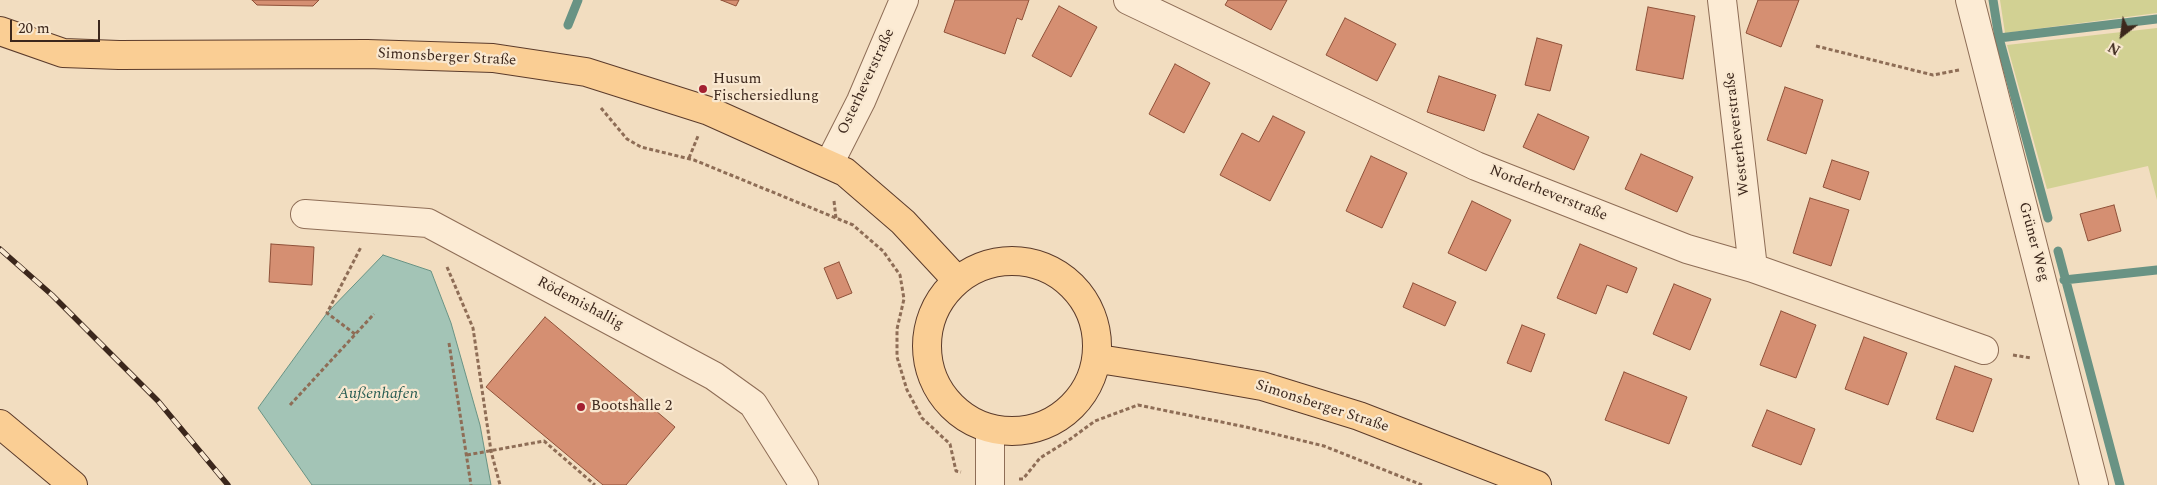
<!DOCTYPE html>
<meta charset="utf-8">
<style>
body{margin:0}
#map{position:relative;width:2157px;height:485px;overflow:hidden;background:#f2ddc0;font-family:Spectral,serif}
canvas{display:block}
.north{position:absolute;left:2097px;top:10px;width:50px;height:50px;-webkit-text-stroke:4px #f9e8d0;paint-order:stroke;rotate:210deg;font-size:14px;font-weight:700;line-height:20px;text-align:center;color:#3c271c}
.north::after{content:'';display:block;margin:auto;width:18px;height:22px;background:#3c271c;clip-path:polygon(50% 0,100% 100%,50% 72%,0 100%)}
.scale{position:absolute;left:10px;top:20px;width:90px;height:22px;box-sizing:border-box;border:2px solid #3c271c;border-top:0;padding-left:6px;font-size:15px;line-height:18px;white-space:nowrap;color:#3c271c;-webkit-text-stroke:4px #f9e8d0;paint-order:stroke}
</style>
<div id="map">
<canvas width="2157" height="485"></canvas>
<div class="north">N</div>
<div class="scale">20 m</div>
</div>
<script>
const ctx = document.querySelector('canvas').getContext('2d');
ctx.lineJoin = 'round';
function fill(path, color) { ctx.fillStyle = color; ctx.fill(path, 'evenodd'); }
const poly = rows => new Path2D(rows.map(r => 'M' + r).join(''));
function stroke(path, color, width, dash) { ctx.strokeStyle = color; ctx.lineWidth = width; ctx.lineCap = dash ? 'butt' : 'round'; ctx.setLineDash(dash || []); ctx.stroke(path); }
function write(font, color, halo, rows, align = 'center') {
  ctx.font = font + ' Spectral,serif'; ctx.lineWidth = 4.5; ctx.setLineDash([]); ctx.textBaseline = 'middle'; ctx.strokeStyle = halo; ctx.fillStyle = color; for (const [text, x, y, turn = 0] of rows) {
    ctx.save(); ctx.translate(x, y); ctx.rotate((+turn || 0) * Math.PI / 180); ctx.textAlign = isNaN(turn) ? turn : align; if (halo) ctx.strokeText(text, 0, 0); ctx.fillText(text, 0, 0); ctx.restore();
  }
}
const green = poly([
 [2000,0,2157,0,2157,13,2005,33],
 [2157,28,2157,200,2148,166,2047,189,2007,45]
]);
const water = poly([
 [383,255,431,271,451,323,480,425,491,485,312,485,258,408,327,313,383,255]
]);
const stream = poly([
 [1993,0,1999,38,2048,218],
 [568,25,578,0],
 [1999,38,2157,19],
 [2058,251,2120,485],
 [2064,280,2157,270]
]);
const building = poly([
 [252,0,319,0,313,6,257,5,252,0],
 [721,0,739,0,736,6,721,0],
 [955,0,1029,0,1022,20,1017,18,1005,54,944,32,955,0],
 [1228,0,1287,0,1271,30,1225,5,1228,0],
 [1758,0,1799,0,1781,47,1746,33,1758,0],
 [1059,6,1097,27,1071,77,1032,56,1059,6],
 [1648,7,1695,16,1683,79,1636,70,1648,7],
 [1345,18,1396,44,1377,81,1326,55,1345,18],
 [1537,38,1562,45,1550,91,1525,85,1537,38],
 [1175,64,1210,83,1184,133,1149,114,1175,64],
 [1439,76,1496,95,1484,131,1427,112,1439,76],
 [1785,87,1823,100,1806,154,1767,140,1785,87],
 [1538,114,1589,137,1574,170,1523,147,1538,114],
 [1273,116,1305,132,1270,201,1220,175,1242,133,1259,142,1273,116],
 [1641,154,1693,177,1677,212,1625,189,1641,154],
 [1371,156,1407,173,1382,228,1346,211,1371,156],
 [1832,160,1869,172,1860,200,1823,187,1832,160],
 [1810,198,1849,210,1831,266,1793,253,1810,198],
 [1472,201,1511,220,1486,271,1448,253,1472,201],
 [2114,205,2121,231,2088,241,2080,214,2114,205],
 [271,244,314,247,312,285,269,282,271,244],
 [1580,244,1637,268,1627,293,1607,285,1596,314,1557,298,1580,244],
 [839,262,852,293,837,299,824,268,839,262],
 [1413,283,1456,302,1445,326,1403,307,1413,283],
 [1674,284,1711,299,1690,350,1653,334,1674,284],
 [1781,311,1816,325,1796,378,1760,365,1781,311],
 [545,317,675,427,626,485,603,485,486,387,545,317],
 [1522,325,1545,334,1531,372,1507,363,1522,325],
 [1864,337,1907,353,1888,405,1845,389,1864,337],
 [1955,366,1992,379,1973,432,1936,419,1955,366],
 [1624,372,1687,397,1669,444,1605,420,1624,372],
 [1767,410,1815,429,1801,465,1752,446,1767,410]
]);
const path = poly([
 [1816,46,1933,75,1959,70],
 [601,108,627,139,641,147,694,160,836,218,853,225,883,251,900,275,904,299,897,329,897,357,907,390,922,418,950,444,956,471,961,472],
 [689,158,698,136],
 [834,201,836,218],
 [447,267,473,328,491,451,500,485],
 [355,334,327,313,361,247],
 [449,343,471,485],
 [2013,355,2031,358],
 [290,405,374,314],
 [467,455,544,441,595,485],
 [1019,479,1023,479,1040,458,1069,440,1095,421,1138,405,1246,427,1324,446,1422,485]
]);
const minor = poly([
 [1128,0,1476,166,1687,249,1753,268,1984,350],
 [1722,0,1753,268],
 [1970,0,2094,485],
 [829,164,861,101,904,0],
 [305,214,428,223,714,376,753,404,804,485],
 [990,429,990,485]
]);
const major = poly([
 [0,31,63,53,119,55,367,54,493,58,586,72,709,111,845,172,903,222,955,278],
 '927 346a85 85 0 1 1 170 0a85 85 0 1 1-170 0Z',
 [1099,359,1188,373,1262,386,1359,416,1537,485],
 [0,424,73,485]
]);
const rail = poly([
 [0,249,52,295,158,401,228,485]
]);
const markers = [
 [703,89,5,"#a31f30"],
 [581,407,5,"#a31f30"]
];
const streetNames = [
 ["Simonsberger Straße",447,58,3],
 ["Osterheverstraße",867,82,-65],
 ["Westerheverstraße",1738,134,-97],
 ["Norderheverstraße",1548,194,22],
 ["Grüner Weg",2033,242,75],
 ["Rödemishallig",580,304,28],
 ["Simonsberger Straße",1322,407,18]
];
const poiNames = [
 ["Husum",713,80],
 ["Fischersiedlung",713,97],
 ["Bootshalle 2",591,407]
];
const waterNames = [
 ["Außenhafen",378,395]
];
fill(green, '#d2d193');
fill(water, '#a3c4b6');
stroke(water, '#699384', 1);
stroke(stream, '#699384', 9);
fill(building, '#d58f72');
stroke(building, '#8f5139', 1);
stroke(minor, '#8e6d56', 30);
stroke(major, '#5b3b2b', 30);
stroke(path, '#8e6d56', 3, [4, 2.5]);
stroke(minor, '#fcebd4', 28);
stroke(major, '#face94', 28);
stroke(rail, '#3c271c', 5.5);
stroke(rail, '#f9e8d0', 4, [11]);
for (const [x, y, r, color] of markers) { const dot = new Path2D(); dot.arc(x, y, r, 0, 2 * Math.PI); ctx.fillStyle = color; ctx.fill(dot); stroke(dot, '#f9e8d0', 2); }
write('15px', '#3c271c', '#f9e8d0', streetNames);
write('15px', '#3c271c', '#f9e8d0', poiNames, 'left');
write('italic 16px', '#295d53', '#f9e8d0', waterNames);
</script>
